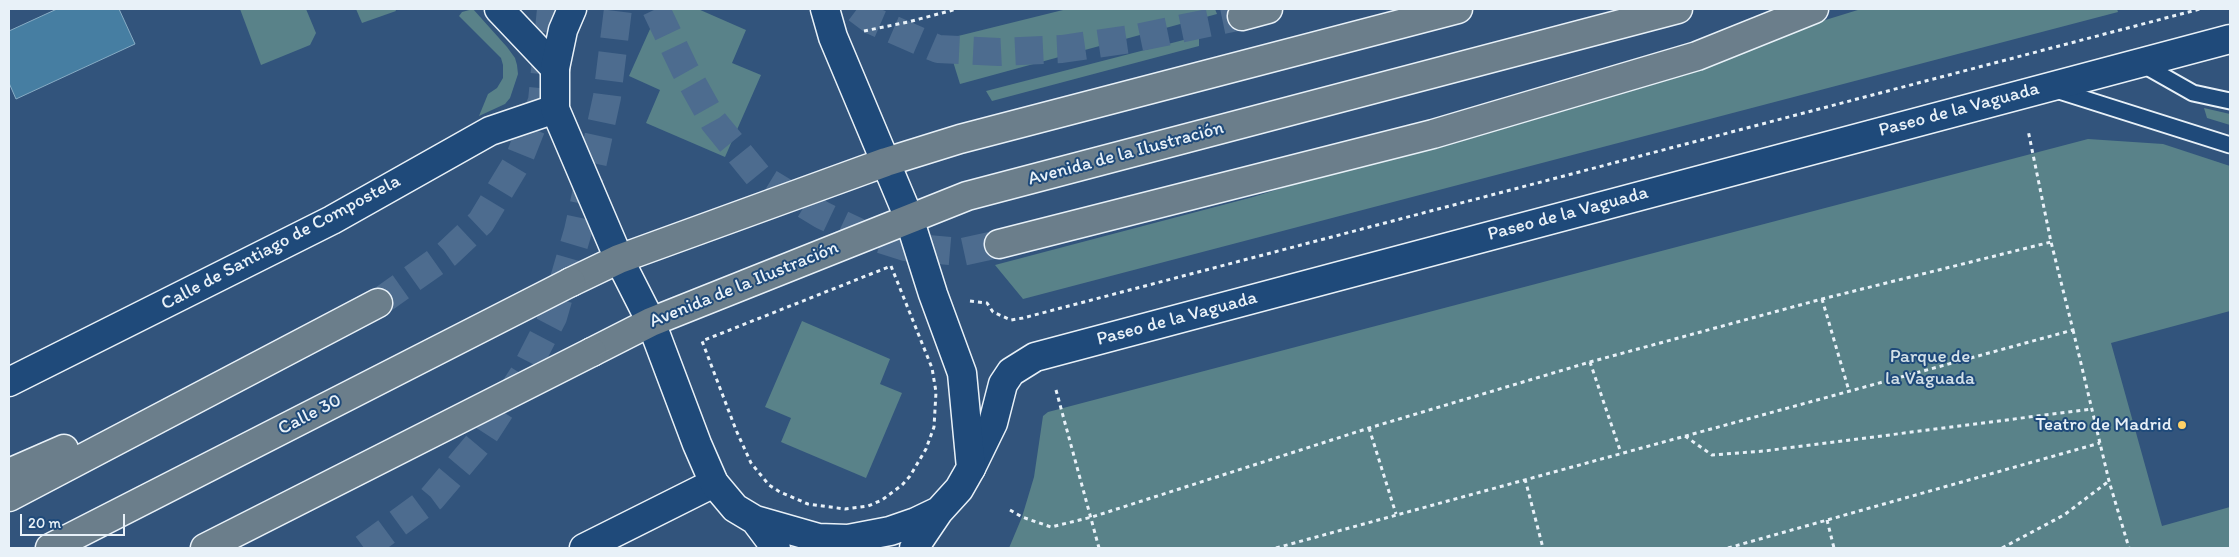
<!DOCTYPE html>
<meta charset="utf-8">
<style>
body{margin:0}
#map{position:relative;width:2239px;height:557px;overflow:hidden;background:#32547c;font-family:Itim,sans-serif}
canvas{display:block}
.frame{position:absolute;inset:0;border:10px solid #e8f1f8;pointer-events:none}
.scale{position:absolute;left:20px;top:514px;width:105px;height:22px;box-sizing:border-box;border:2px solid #e8f1f8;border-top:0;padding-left:6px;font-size:15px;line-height:18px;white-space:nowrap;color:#e8f1f8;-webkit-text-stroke:4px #1f4a7a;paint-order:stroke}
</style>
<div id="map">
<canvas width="2239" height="557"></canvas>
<div class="frame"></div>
<div class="scale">20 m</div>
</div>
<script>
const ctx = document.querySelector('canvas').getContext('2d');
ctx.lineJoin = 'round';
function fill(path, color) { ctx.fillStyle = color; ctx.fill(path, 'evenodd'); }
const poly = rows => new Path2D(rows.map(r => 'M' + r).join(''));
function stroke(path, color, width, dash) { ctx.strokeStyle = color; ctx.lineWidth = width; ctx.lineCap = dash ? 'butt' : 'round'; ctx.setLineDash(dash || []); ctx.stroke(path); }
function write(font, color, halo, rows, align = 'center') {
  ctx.font = font + ' Itim,sans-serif'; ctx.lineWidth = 4; ctx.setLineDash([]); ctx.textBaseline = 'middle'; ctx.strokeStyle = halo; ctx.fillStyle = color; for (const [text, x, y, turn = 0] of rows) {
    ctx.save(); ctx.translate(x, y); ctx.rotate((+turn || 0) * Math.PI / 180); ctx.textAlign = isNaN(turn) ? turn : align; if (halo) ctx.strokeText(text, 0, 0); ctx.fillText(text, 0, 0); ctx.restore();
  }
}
const green = poly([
 [240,9,306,9,316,33,310,45,261,65],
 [356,9,395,9,396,11,362,23],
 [473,9,507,47,515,58,517,65,518,74,510,98,505,104,479,116,488,94,497,88,503,78,503,65,501,58,459,16,462,12],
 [659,9,698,9,746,30,732,63,761,75,725,157,646,123,660,90,629,76],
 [1067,9,1215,9,1217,14,960,84,946,39],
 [1861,9,2117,9,2118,12,1023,299,995,265,1253,197],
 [1199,36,1199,46,992,101,986,91],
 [2204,108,2230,114,2230,125,2207,118],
 [2088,139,2163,144,2230,166,2230,311,2111,343,2162,526,2230,507,2230,548,1009,548,1022,517,1034,477,1043,416,1048,412],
 [802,321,890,359,880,384,902,393,866,478,781,442,791,418,765,407]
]);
const water = poly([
 [57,9,119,9,135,44,16,99,9,83,9,31,57,9]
]);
const trunkTunnel = poly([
 [656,9,685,70,714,122,758,176,822,215,858,232,905,247,962,252,999,244],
 [857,9,873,21,938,49,999,52,1062,49,1131,39,1242,16]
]);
const motorwayTunnel = poly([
 [378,303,447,254,481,222,519,159,542,101,551,9],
 [364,548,432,498,481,440,523,375,553,317,578,231,607,97,618,9]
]);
const path = poly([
 [864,31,908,22,957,9],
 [891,266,932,368,936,392,934,427,926,449,910,476,902,485,882,500,868,506,845,509,808,504,780,492,769,485,751,463,736,430,702,341,891,266],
 [1822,299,1849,391],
 [970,301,987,303,993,312,1011,320,1023,318,2200,9],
 [2073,330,2109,481,2129,548],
 [1590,362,1621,453],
 [1056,390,1099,548],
 [1369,428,1396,514],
 [1685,436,1712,455,1764,451,2092,409],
 [1525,479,1543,548],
 [1010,510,1022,517,1051,527,1092,517,1369,428,1590,362,1822,299,2051,242],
 [1827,520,1834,548],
 [1276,548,2073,330,2051,242,2028,130],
 [1728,548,2100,443],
 [2002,548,2064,515,2109,481]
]);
const service = poly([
 [2140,63,2193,93,2230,101],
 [2053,89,2230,145]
]);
const minor = poly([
 [499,9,555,68],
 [9,382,332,220,490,131,555,109],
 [971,468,993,423,1003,384,1011,372,1035,357,2230,39],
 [584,548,714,483]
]);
const tertiary = poly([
 [572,9,563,30,555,68,555,109,619,259,651,322,697,444,714,483,735,508,755,520,818,538,848,539,890,531,916,522,939,511,959,489,971,468,962,373,933,294,909,218,833,37,825,9],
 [755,520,776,548],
 [914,548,939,511]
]);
const trunk = poly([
 [1242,16,1268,9],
 [999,244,1433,134,1697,56,1814,9],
 [571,282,619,259,886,162,960,139,1458,9],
 [592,352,651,322,967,196,1678,9]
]);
const motorway = poly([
 [9,473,64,449],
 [9,497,378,303],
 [50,548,571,282],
 [205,548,592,352]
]);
const markers = [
 [2182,425,5,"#ffd166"]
];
const streetNames = [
 ["Paseo de la Vaguada",1959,110,-15],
 ["Avenida de la Ilustración",1126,154,-15],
 ["Paseo de la Vaguada",1568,214,-15],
 ["Calle de Santiago de Compostela",281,243,-28],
 ["Avenida de la Ilustración",744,285,-22],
 ["Paseo de la Vaguada",1177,319,-15],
 ["Calle 30",310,415,-27]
];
const parkNames = [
 ["Parque de",1930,357],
 ["la Vaguada",1930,379]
];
const poiNames = [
 ["Teatro de Madrid",2172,425]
];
fill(green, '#598289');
fill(water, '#467ea2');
stroke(water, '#87acc4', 1);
stroke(trunkTunnel, '#4d6c8f', 28, [28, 14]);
stroke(motorwayTunnel, '#4d6c8f', 28, [28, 14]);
stroke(service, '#e8f1f8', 19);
stroke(minor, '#e8f1f8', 31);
stroke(tertiary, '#e8f1f8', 31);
stroke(trunk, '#e8f1f8', 31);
stroke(motorway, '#e8f1f8', 31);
stroke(path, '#e8f1f8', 3, [4, 4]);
stroke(service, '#1f4a7a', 15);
stroke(minor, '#1f4a7a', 28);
stroke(tertiary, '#1f4a7a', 28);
stroke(trunk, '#6b7e8b', 28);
stroke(motorway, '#6b7e8b', 28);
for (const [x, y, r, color] of markers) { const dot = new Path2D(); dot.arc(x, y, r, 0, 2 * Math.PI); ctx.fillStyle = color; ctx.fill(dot); stroke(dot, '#1f4a7a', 2); }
write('19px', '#e8f1f8', '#1f4a7a', streetNames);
write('19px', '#d3e0e7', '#1f4a7a', parkNames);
write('19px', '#e8f1f8', '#1f4a7a', poiNames, 'right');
</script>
